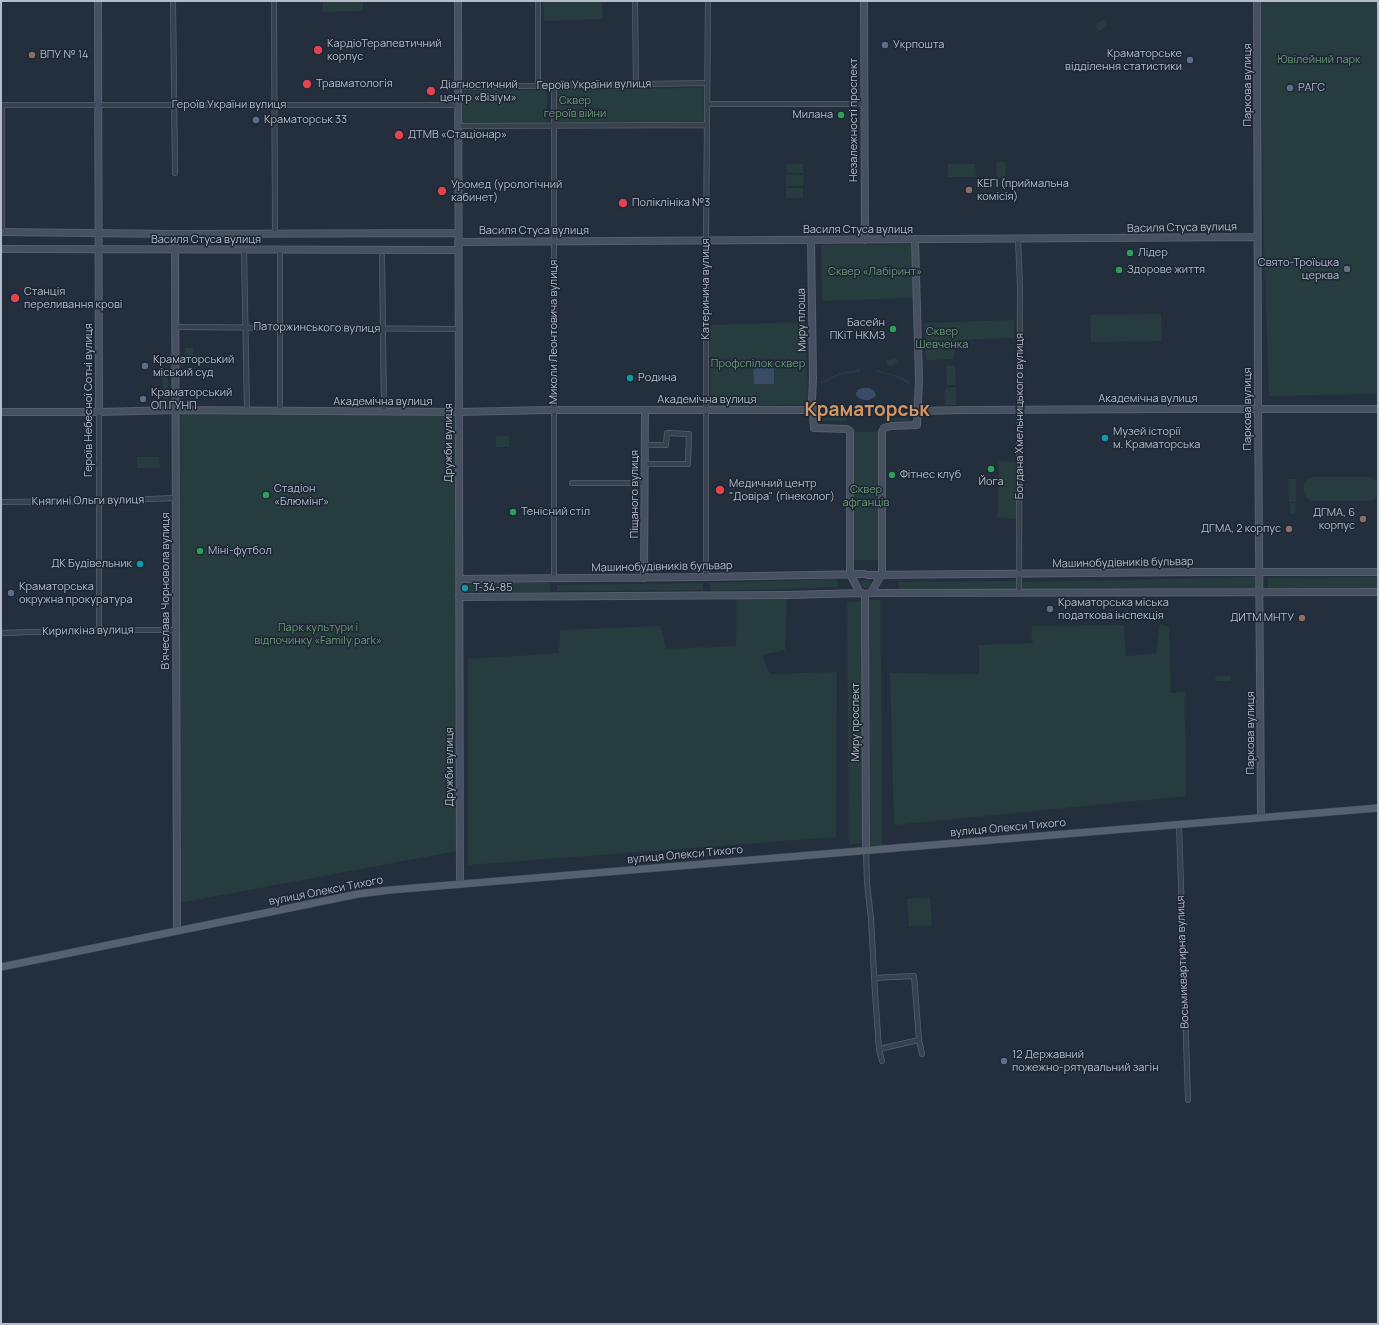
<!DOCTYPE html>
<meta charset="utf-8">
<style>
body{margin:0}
#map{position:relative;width:1379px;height:1325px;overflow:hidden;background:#242f3e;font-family:Manrope,sans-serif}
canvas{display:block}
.frame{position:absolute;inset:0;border:2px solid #b4bcc9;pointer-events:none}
</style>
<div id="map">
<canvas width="1379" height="1325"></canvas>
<div class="frame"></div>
</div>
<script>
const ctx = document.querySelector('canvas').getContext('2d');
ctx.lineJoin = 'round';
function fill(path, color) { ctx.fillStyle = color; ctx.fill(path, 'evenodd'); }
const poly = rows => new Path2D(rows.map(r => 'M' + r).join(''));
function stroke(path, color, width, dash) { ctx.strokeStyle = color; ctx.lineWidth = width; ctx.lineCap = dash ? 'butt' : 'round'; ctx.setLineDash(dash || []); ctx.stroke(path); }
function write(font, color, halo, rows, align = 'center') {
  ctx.font = font + ' Manrope,sans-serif'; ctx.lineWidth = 3; ctx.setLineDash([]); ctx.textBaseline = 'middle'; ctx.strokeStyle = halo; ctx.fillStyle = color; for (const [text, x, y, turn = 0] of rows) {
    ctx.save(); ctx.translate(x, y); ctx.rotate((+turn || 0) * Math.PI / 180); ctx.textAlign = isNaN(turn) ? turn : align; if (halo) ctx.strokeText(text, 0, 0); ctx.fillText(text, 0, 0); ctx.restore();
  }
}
const green = poly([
 [323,1,363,1,363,11,323,12],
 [543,1,602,1,603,19,544,21],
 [1260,1,1378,1,1378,394,1269,396,1264,245],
 [1104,19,1108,26,1098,31,1095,25],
 [703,88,704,122,557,126,557,89],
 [547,90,547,123,463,123,463,91],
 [997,162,1006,162,1005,178,996,177],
 [786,164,803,164,803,173,787,173],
 [948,164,975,164,975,177,948,177],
 [786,174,804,175,803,186,786,186],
 [786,188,803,188,803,198,786,198],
 [912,244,913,298,822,301,821,245],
 [1161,314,1162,341,1091,342,1090,315],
 [1014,320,1014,338,958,340,953,359,926,360,924,323],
 [805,322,808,404,711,407,709,325],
 [185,348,193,348,193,360,185,360],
 [894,358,898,360,897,363,892,366,888,365,886,361],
 [946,366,955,366,956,385,947,385],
 [860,369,860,372,839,375,821,384,821,382,840,373],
 [162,370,168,370,168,405,163,404],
 [877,370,901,377,910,382,909,384,898,378,884,373,877,372],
 [956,387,956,405,945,405,945,388],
 [182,413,451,414,454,415,456,419,457,851,180,903,178,416,182,416],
 [847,417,847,421,823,421,821,418],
 [884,417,910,418,907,421,885,420],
 [851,432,879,432,880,560,852,560],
 [496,436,509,436,509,447,496,447],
 [137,457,159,457,160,468,137,468],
 [999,461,1017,462,1017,519,998,518],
 [1312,477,1370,477,1376,481,1378,484,1378,494,1375,499,1371,501,1311,501,1306,497,1304,493,1304,484,1307,479],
 [1289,479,1296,479,1296,502,1289,502],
 [1290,503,1296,503,1295,514,1290,514],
 [1256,577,1256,588,1022,591,1022,582],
 [1378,577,1378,588,1268,589,1268,578],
 [837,579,837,587,710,591,710,583],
 '861.5 584a4.5 4.5 0 1 1 9 0a4.5 4.5 0 1 1-9 0Z',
 [1017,581,1017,589,899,590,899,582],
 [465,583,550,583,550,592,465,592],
 [703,583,703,590,557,591,557,585],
 [737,597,787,597,785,650,762,655,770,674,837,672,836,837,468,865,468,659,559,653,560,630,661,626,666,649,736,646],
 [869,600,881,600,882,845,870,845],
 [847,602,862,602,864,842,849,845],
 [1160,624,1169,627,1171,693,1185,692,1186,796,894,825,890,673,979,674,979,645,1033,643,1031,636,1032,626,1124,625,1126,656,1156,653],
 [1216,676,1230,676,1231,679,1230,681,1217,681,1215,679],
 [930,897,932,925,909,927,907,899]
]);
const water = poly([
 [753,363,774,363,774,384,754,384],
 [862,388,870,388,875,392,876,396,870,400,864,400,859,398,856,395,856,393,858,390]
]);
const street = poly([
 [173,1,175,173],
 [274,1,275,233],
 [538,1,538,86],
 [635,1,636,84],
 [457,87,707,83],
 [707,104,864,104],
 [1,105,458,105],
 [458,126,707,125],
 [2,232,2,105],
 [1018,239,1020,286,1019,593],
 [244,250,247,411],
 [280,250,280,411],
 [382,256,384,412],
 [175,327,458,329],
 [645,464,688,464,689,434,667,433,666,445,645,445],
 [572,483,645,483],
 [1,502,99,501,175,498],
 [706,577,706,240,708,1],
 [554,579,554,85],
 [99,630,99,412],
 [1,633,99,630,176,630],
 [1179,824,1188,1100],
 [866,850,867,883,871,919,875,993,879,1049,882,1061],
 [874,978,914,976,919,1040],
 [879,1049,919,1040,922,1054]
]);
const secondary = poly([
 [98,1,99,412],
 [458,1,460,884],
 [864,1,865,240],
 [1257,1,1258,405,1261,817],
 [1,232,175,234,458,233],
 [175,234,177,931],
 [811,240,813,378,812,400,814,428,847,429,850,431,850,574,858,589],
 [458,242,1258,237],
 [1,249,458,250],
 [918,411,968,410,1173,409,1378,409],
 [1,412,99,412,175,410,459,412,549,410,812,410],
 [868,575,1197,572,1378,572],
 [644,578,645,410],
 [459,579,706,577,864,574],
 [873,589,882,574,882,432,884,428,891,426,917,425,919,380,915,239],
 [869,593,1378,592],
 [865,594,866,850],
 [459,597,789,595,862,593]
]);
const primary = poly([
 [1,967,358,894,390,890,1378,808]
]);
const markers = [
 [885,45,4,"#5c6f8a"],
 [318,50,5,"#e0444e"],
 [32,55,4,"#8d6e63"],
 [1190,60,4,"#5c6f8a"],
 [307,84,5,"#e0444e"],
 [1290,88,4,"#5c6f8a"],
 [431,91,5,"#e0444e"],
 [841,115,4,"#2e9e5b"],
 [256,120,4,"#5c6f8a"],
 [399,135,5,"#e0444e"],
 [969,190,4,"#8d6e63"],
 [442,191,5,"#e0444e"],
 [623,203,5,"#e0444e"],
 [1130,253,4,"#2e9e5b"],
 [1347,269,4,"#6b7280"],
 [1119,270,4,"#2e9e5b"],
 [15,298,5,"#e0444e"],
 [893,329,4,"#2e9e5b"],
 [145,366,4,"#5c6f8a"],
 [630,378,4,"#0f9aa8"],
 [143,399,4,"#5c6f8a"],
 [1105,438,4,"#0f9aa8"],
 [991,469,4,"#2e9e5b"],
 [892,475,4,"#2e9e5b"],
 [720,490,5,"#e0444e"],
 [266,495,4,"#2e9e5b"],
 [513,512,4,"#2e9e5b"],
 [1363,519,4,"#8d6e63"],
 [1289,529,4,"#8d6e63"],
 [200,551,4,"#2e9e5b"],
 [140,564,4,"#0f9aa8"],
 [465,588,4,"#0f9aa8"],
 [11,593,4,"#5c6f8a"],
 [1050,609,4,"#5c6f8a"],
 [1302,618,4,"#8d6e63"],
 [1004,1061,4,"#5c6f8a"]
];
const poiNames = [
 ["КардіоТерапевтичний",327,44],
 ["корпус",327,57],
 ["Укрпошта",893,45],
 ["Краматорське",1182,54,"right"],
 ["відділення статистики",1182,67,"right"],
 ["ВПУ № 14",40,55],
 ["Травматологія",316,84],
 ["Діагностичний",440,85],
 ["центр «Візіум»",440,98],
 ["РАГС",1298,88],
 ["Милана",833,115,"right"],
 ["Краматорськ 33",264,120],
 ["ДТМВ «Стаціонар»",408,135],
 ["КЕГІ (приймальна",977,184],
 ["комісія)",977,197],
 ["Уромед (урологічний",451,185],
 ["кабинет)",451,198],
 ["Поліклініка №3",632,203],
 ["Лідер",1138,253],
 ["Свято-Троїьцка",1339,263,"right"],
 ["церква",1339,276,"right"],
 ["Здорове життя",1127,270],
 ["Станція",24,292],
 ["переливання крові",24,305],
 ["Басейн",885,323,"right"],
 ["ПКіТ НКМЗ",885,336,"right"],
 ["Краматорський",153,360],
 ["міський суд",153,373],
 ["Родина",638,378],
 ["Краматорський",151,393],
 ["ОП ГУНП",151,406],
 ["Музей історії",1113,432],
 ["м. Краматорська",1113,445],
 ["Фітнес клуб",900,475],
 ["Йога",991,482,"center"],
 ["Медичний центр",729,484],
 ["\"Довіра\" (гінеколог)",729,497],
 ["Стадіон",274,489],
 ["«Блюмінґ»",274,502],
 ["Тенісний стіл",521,512],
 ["ДГМА, 6",1355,513,"right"],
 ["корпус",1355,526,"right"],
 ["ДГМА, 2 корпус",1281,529,"right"],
 ["Міні-футбол",208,551],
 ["ДК Будівельник",132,564,"right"],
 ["Краматорська",19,587],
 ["окружна прокуратура",19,600],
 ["Т-34-85",473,588],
 ["Краматорська міська",1058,603],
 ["податкова інспекція",1058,616],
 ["ДИТМ МНТУ",1294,618,"right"],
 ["12 Державний",1012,1055],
 ["пожежно-рятувальний загін",1012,1068]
];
const parkNames = [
 ["Ювілейний парк",1319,60],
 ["Сквер",575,101],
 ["героїв війни",575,114],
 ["Сквер «Лабіринт»",875,272],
 ["Сквер",942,332],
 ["Шевченка",942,345],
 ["Профспілок сквер",758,364],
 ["Сквер",866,490],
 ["афганців",866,503],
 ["Парк культури і",318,628],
 ["відпочинку «Family park»",318,641]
];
const streetNames = [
 ["Героїв України вулиця",594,85,-1],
 ["Паркова вулиця",1248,85,-90],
 ["Героїв України вулиця",229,105],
 ["Незалежності проспект",854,120,-90],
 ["Василя Стуса вулиця",1182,228,-1],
 ["Василя Стуса вулиця",858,230],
 ["Василя Стуса вулиця",534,231],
 ["Василя Стуса вулиця",206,240],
 ["Катеринича вулиця",706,289,-90],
 ["Миру площа",802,320,-91],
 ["Паторжинського вулиця",317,328,1],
 ["Миколи Леонтовича вулиця",554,332,-90],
 ["Академічна вулиця",1148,399],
 ["Героїв Небесної Сотні вулиця",89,400,-90],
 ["Академічна вулиця",707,400],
 ["Академічна вулиця",383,402],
 ["Паркова вулиця",1248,409,-90],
 ["Богдана Хмельницького вулиця",1020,416,-90],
 ["Дружби вулиця",449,443,-90],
 ["Піщаного вулиця",635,494,-90],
 ["Княгині Ольги вулиця",88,501,-1],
 ["Машинобудівників бульвар",1123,563,-1],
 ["Машинобудівників бульвар",662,567,-1],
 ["В'ячеслава Чорновола вулиця",166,591,-90],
 ["Кирилкіна вулиця",88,631,-1],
 ["Миру проспект",856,722,-90],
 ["Паркова вулиця",1251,733,-90],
 ["Дружби вулиця",450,767,-90],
 ["вулиця Олекси Тихого",1008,828,-5],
 ["вулиця Олекси Тихого",685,855,-5],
 ["вулиця Олекси Тихого",326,891,-11],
 ["Восьмиквартирна вулиця",1183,962,-92]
];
const townNames = [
 ["Краматорськ",867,411]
];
fill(green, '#263c3f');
fill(water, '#394c67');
stroke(street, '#565f6c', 6);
stroke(secondary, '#565f6c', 8);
stroke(primary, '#414a57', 8);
stroke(street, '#38414e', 4.5);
stroke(secondary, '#465061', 6);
stroke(primary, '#56606e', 7);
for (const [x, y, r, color] of markers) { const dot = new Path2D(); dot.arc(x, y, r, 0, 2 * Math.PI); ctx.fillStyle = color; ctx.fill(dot); stroke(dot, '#1d2633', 1.5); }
write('11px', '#b4bcc9', '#1d2633', poiNames, 'left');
write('11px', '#6b9a76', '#1d2633', parkNames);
write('11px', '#b4bcc9', '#1d2633', streetNames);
write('bold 19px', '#d59563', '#1d2633', townNames);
</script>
